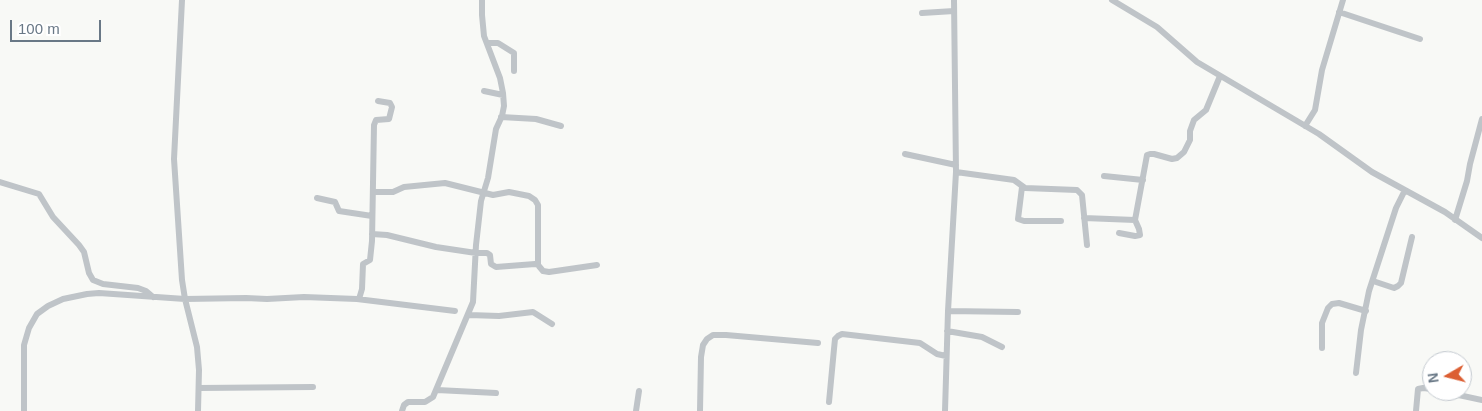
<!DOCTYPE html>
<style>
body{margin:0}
#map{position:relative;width:1482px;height:411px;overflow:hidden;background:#f8f9f6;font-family:Arial,sans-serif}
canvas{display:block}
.north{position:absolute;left:1422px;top:351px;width:50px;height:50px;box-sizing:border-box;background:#fff;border:1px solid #c3c9cf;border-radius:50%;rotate:262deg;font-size:14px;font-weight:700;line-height:20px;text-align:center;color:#697886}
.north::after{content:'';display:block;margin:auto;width:18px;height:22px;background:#dc5f33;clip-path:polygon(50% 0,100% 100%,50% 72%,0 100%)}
.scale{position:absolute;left:10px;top:20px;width:91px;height:22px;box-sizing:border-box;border:2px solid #697886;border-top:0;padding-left:6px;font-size:15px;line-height:18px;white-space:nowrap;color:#697886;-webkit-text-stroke:4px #fff;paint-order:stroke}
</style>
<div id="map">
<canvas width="1482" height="411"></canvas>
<div class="north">N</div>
<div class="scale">100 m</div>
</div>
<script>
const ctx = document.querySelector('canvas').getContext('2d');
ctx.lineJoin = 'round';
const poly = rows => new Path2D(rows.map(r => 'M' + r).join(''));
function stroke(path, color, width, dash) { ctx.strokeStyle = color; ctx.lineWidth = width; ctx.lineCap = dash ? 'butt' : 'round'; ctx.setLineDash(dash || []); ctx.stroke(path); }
const street = poly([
 [182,0,174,159,182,280,185,299,197,347,199,370,198,411],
 [1112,0,1157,27,1197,62,1319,134,1372,172,1445,212,1482,238],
 [1339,12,1420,39],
 [922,13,954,11],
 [487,43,498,43,514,53,514,71],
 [484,91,503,95],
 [501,117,536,119,561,126],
 [1305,126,1315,110,1322,70,1343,0],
 [905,154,956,165],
 [956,172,1014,180,1025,188,1077,190,1082,195,1087,245],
 [1104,176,1143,180],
 [0,182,39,194,53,217,79,245,84,252,89,273,93,280,103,284,138,288,146,291,153,297],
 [1022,187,1018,219,1024,221,1061,221],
 [373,192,393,192,404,187,445,183,493,195,509,192,529,196,535,200,538,205,538,265],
 [317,198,335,202,339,211,372,216],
 [1084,218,1135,220,1147,155,1150,154,1154,154,1172,159,1177,158,1184,152,1190,140,1190,131,1194,120,1206,110,1220,76],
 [1455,220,1467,181,1470,164,1482,119],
 [1119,233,1135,236,1140,235,1139,229,1135,220],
 [372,234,387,235,436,247,476,253,487,253,490,255,491,264,496,267,535,264,538,265,543,271,549,272,597,265],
 [1373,281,1394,288,1398,286,1401,283,1412,237],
 [359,299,362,289,363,264,370,260,372,241,374,125,376,120,389,119,392,107,390,103,378,101],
 [948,311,1018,312],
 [469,315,499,316,533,312,552,324],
 [947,331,982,337,1002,347],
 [1322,348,1322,323,1328,308,1332,304,1339,303,1366,311],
 [1356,373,1361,330,1369,291,1396,208,1405,190],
 [199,388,313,387],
 [437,390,496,393],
 [1440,391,1482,400],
 [829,402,834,349,835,339,838,336,842,334,920,343,937,354,946,356],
 [24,411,24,345,29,328,37,314,48,306,63,299,87,294,99,293,185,299,246,298,267,299,304,297,357,299,455,311],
 [402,411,404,405,408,402,425,402,433,397,473,302,476,245,481,201,488,178,496,129,502,116,504,106,503,93,500,78,484,36,482,15,482,0],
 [636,411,639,391],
 [700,411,701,357,703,345,707,339,713,335,726,335,818,343],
 [945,411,948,311,956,172,954,0],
 [1416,411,1418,389,1423,388,1432,389]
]);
stroke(street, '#bfc4c8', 6);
</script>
